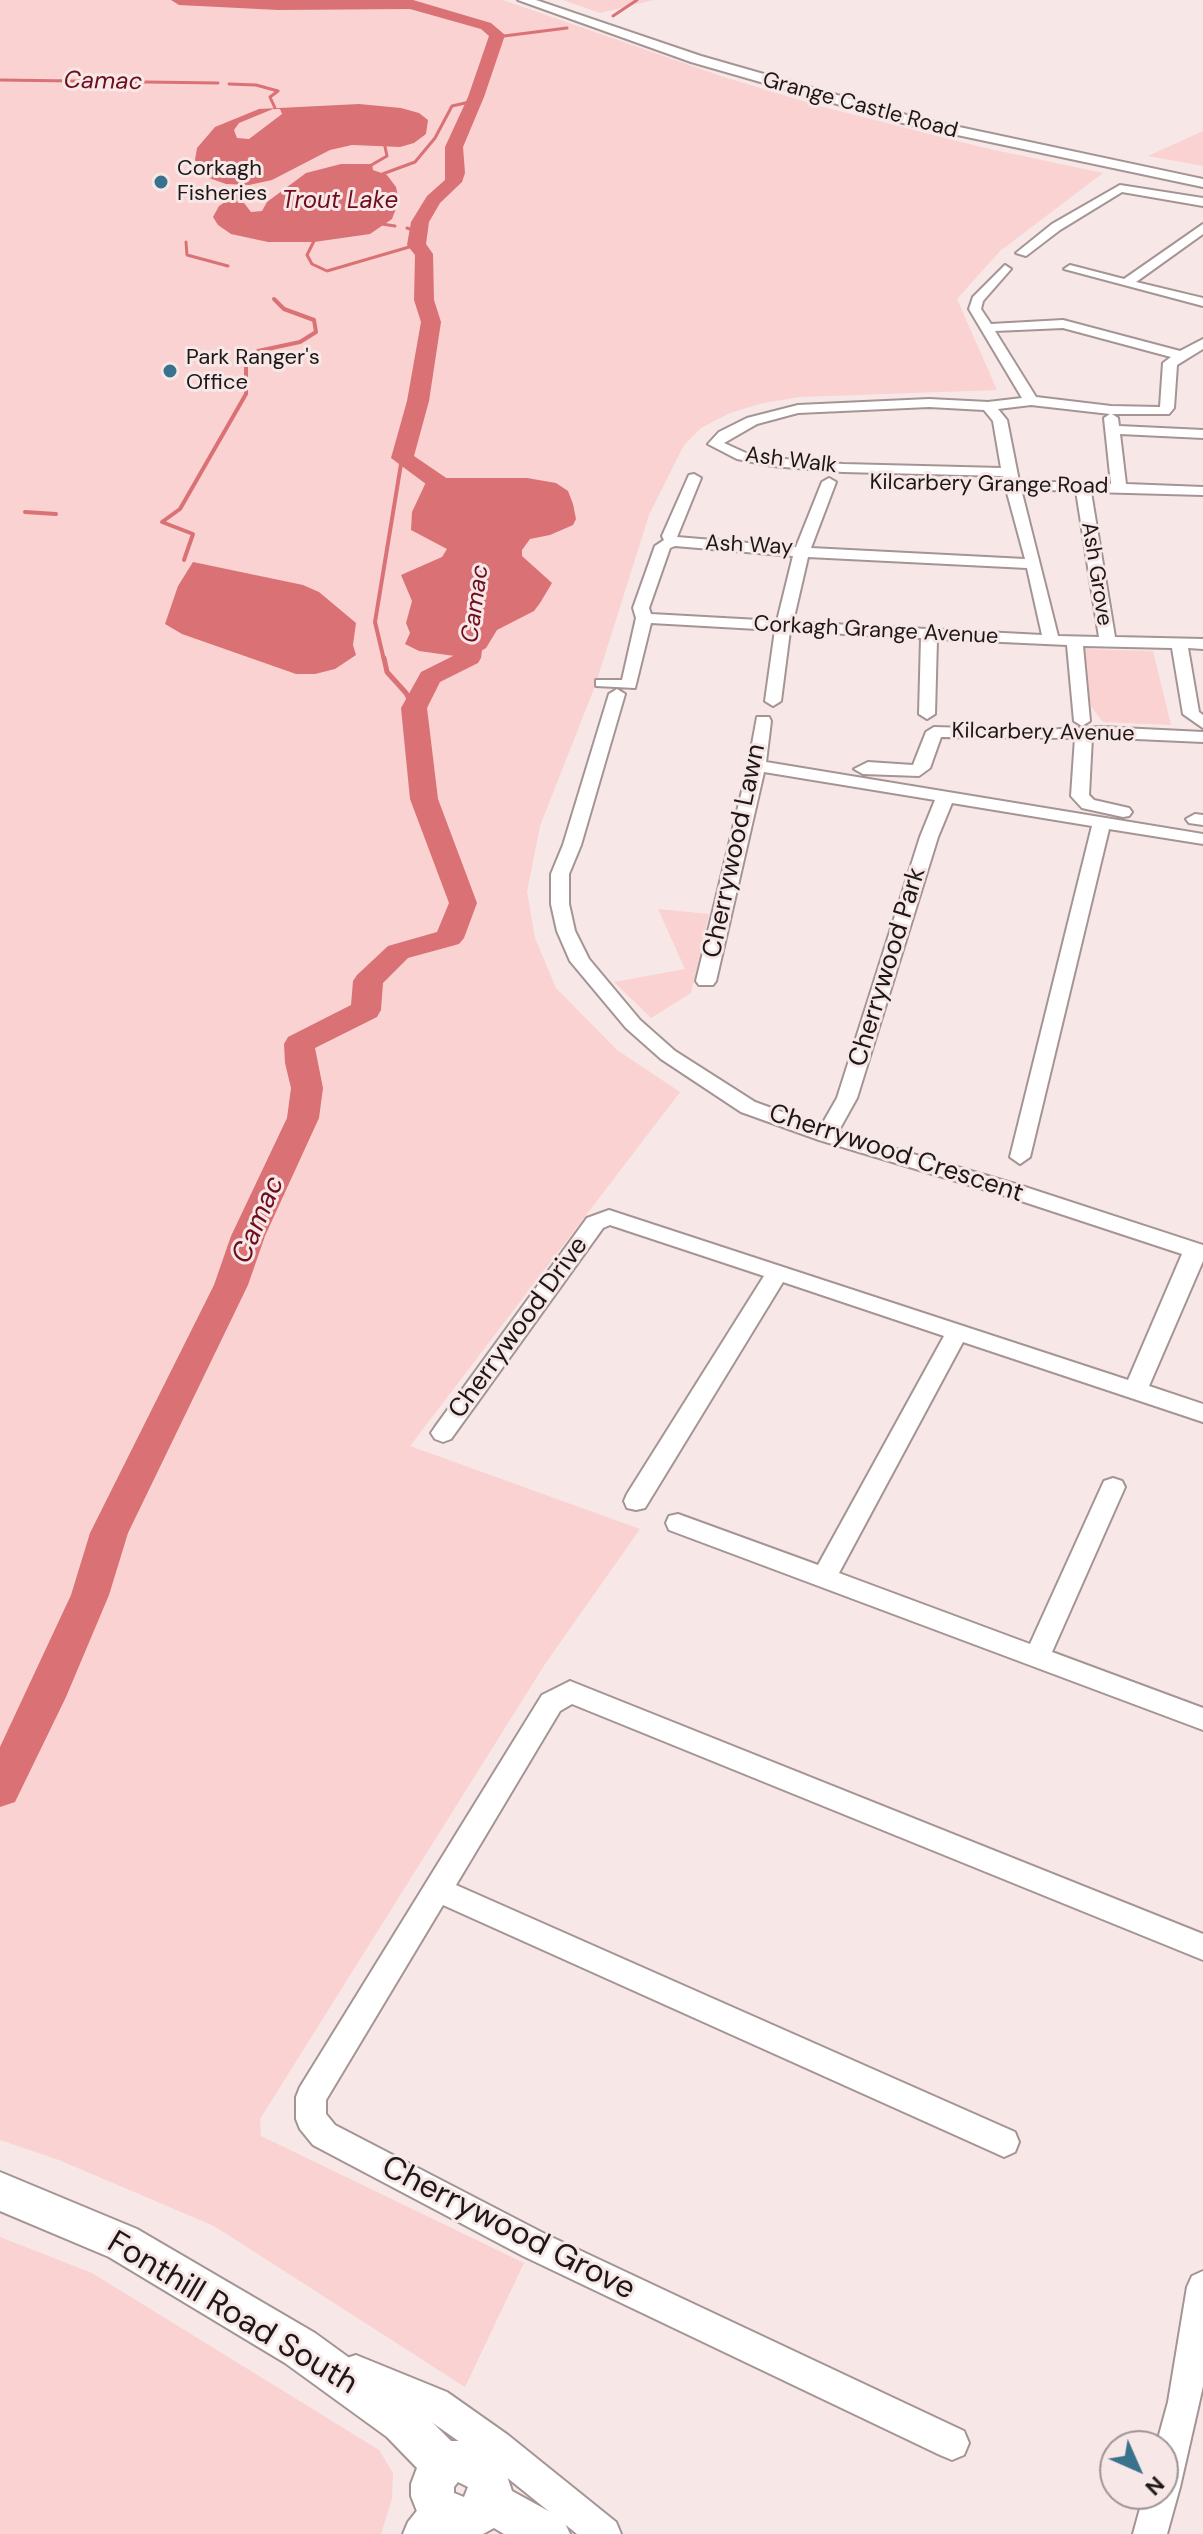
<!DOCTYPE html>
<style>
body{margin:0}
#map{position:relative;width:1203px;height:2534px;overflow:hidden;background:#f8e7e7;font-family:"DM Sans",sans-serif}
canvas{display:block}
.north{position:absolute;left:1099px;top:2430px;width:80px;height:80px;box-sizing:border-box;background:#f8e7e7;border:2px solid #a09494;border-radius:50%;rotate:135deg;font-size:22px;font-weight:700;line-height:32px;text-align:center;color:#1d1817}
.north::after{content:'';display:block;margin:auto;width:28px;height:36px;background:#39728c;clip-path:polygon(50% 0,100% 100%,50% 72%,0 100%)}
</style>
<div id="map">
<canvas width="1203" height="2534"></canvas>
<div class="north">N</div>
</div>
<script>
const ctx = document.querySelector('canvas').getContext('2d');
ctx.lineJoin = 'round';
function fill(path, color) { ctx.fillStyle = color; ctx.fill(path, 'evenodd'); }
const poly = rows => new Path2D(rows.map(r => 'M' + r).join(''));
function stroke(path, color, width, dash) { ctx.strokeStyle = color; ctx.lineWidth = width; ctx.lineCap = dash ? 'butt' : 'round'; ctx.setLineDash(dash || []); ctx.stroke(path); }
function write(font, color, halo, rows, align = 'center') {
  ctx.font = font + ' "DM Sans",sans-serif'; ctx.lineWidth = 6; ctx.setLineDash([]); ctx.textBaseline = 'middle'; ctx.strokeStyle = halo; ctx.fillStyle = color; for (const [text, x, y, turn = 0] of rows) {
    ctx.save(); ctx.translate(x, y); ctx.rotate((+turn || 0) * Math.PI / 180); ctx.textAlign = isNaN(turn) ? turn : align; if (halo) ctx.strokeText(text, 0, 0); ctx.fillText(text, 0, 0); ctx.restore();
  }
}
const green = poly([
 [0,0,503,0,721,76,816,105,985,148,1103,173,1000,251,957,299,997,390,800,397,763,403,730,413,701,428,684,445,649,515,595,686,540,826,527,892,535,938,556,988,617,1050,680,1092,410,1446,640,1529,545,1664,260,2119,261,2136,524,2263,465,2387,214,2226,59,2160,0,2140],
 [563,0,654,0,600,13],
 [1203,131,1203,166,1148,156],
 [1080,649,1153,651,1171,725,1103,722,1090,705,1087,665,1082,664],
 [658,909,709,914,691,993,651,1018,614,982,685,969],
 [0,2237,92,2273,379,2450,393,2473,392,2499,381,2534,0,2534]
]);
const water = poly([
 [359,104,401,108,419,113,428,120,426,134,414,143,400,147,352,145,330,150,272,180,249,185,226,184,209,178,195,160,197,148,215,127,259,109],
 [273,109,280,109,282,114,249,139,237,138,234,130,239,123],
 [341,164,372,164,373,170,387,175,396,187,399,201,392,219,370,234,314,242,268,242,231,234,218,225,213,217,219,206,237,194,251,212,262,211,267,202,306,173],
 [417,466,424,472,443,478,527,478,556,483,568,491,573,504,576,519,573,525,550,535,530,539,522,550,522,556,552,583,540,603,534,611,497,630,486,648,469,658,419,651,405,644,410,633,406,623,412,601,401,575,442,557,447,549,411,530,412,512,427,480,414,469],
 [193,562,303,585,319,592,356,623,353,645,356,655,335,669,315,674,296,674,182,634,165,624,178,586]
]);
const streamFar2 = poly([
 [613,16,637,0],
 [496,37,567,28],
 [0,80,218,83],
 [229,84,256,85,278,91,270,97,275,108],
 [368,167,387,156,384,142],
 [377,176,415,162,435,138,452,106,474,101],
 [382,224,395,226],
 [407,228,418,232],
 [316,237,307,255,312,264,327,271,416,245],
 [186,242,187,255,228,266]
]);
const streamFar1 = poly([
 [258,351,300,342,316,332,314,320,284,309,274,299],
 [25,512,56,514],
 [184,560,193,534,162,522,180,509,246,394,246,354],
 [384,660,375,622,402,458]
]);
const stream = poly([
 [384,658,387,672,406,693,414,708]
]);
const river = poly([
 [171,0,413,0,491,23,505,35,484,97,463,147,465,173,462,182,440,203,429,222,426,244,433,254,434,300,441,322,429,401,414,456,458,486,461,491,458,496,442,496,391,458,407,401,421,322,414,300,415,255,407,245,411,222,427,196,445,180,445,147,468,97,489,36,481,29,410,9,278,10,179,5,171,0],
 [475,604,484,606,487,611,481,658,478,663,440,682,427,708,438,799,477,903,464,938,459,944,408,958,383,983,381,1010,377,1017,315,1048,323,1088,319,1118,265,1236,248,1285,128,1533,109,1595,66,1697,15,1802,0,1807,0,1747,71,1595,90,1533,214,1285,231,1236,287,1118,291,1088,285,1063,284,1044,288,1037,351,1005,353,981,357,975,388,946,437,932,449,903,410,799,401,708,421,672,457,654,463,611,466,606,475,604]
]);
const minor = poly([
 [1120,185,1203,198,1203,206,1122,192,1060,230,1026,256,1016,253,1052,224,1120,185],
 [1203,224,1203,234,1136,282,1203,298,1203,306,1064,269,1070,265,1124,279,1203,224],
 [1005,265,1011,269,983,301,981,309,991,324,1063,320,1180,351,1203,339,1203,349,1177,365,1174,408,1169,414,1112,414,1118,418,1119,426,1203,430,1203,438,1120,434,1126,484,1203,487,1203,495,1091,492,1115,637,1203,639,1203,649,1188,648,1199,712,1203,715,1203,728,1183,714,1172,648,1083,646,1090,721,1082,726,1074,721,1067,645,937,639,935,714,927,719,919,714,921,638,790,631,781,701,773,706,765,701,775,630,651,623,635,688,596,686,596,680,622,680,636,618,633,608,655,546,664,540,662,536,689,475,694,474,701,478,677,537,796,547,822,482,829,478,836,482,811,548,1025,559,1006,489,989,488,982,484,989,480,1004,480,1003,476,843,472,773,466,737,459,708,444,719,432,747,418,798,405,929,399,988,402,1022,398,969,309,973,297,1005,265],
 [1063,328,1171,357,1163,363,1160,407,1111,406,1036,397,995,331,1063,328],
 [1031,405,1110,414,1104,418,1111,484,1019,481,1007,420,998,409,1031,405],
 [929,407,984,410,993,421,1001,468,843,464,773,458,746,453,724,443,757,424,798,413,929,407],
 [1021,489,1076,491,1099,637,1058,636,1021,489],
 [675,546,793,556,777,621,651,614,649,608,670,548,675,546],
 [808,557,1027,568,1042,635,793,622,808,557],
 [617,689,625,694,581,845,569,874,569,904,575,931,589,959,640,1020,675,1051,755,1102,821,1126,837,1098,920,837,935,800,764,772,716,981,713,985,699,985,696,981,748,766,757,717,769,717,771,721,766,762,1203,834,1203,844,1109,829,1030,1157,1020,1164,1010,1157,1092,826,952,803,938,837,857,1098,838,1132,1022,1186,1203,1245,1203,1261,1149,1386,1203,1404,1203,1422,963,1342,839,1573,1030,1644,1104,1481,1113,1478,1122,1481,1125,1487,1052,1652,1203,1708,1203,1730,669,1530,666,1523,669,1516,678,1514,818,1565,944,1336,783,1282,645,1508,636,1510,627,1508,624,1501,627,1494,764,1276,610,1225,603,1228,451,1439,443,1442,435,1439,431,1433,435,1427,587,1218,609,1210,1128,1380,1182,1254,1006,1196,819,1140,741,1112,661,1059,626,1028,570,961,557,931,551,904,551,874,563,845,609,694,617,689],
 [934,727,1042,730,1101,727,1203,732,1203,742,1092,737,1089,795,1094,800,1129,808,1132,812,1129,816,1123,817,1082,808,1071,796,1075,738,941,737,930,768,919,776,863,774,854,769,868,762,913,765,926,732,934,727],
 [1195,814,1203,815,1203,825,1189,823,1186,819,1195,814],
 [570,1681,1203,1934,1203,1960,572,1704,560,1711,456,1885,1015,2132,1019,2142,1015,2152,1004,2157,993,2152,443,1905,326,2100,326,2114,335,2125,545,2234,964,2431,969,2443,964,2455,952,2460,940,2455,523,2256,313,2145,300,2129,296,2119,296,2097,300,2087,542,1695,570,1681],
 [1203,2271,1203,2386,1180,2487,1167,2534,1133,2534,1144,2494,1163,2494,1163,2446,1156,2446,1168,2402,1187,2287,1192,2276,1203,2271],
 [356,2355,447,2392,508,2435,616,2522,621,2534,577,2534,484,2459,423,2416,344,2383,340,2371,344,2359,356,2355],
 [439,2493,451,2498,456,2510,442,2534,403,2534,408,2522,427,2498,439,2493]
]);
const major = poly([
 [518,0,536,0,701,56,917,118,1203,179,1203,187,910,125,691,62,518,0],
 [0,2172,137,2229,315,2333,417,2407,451,2441,469,2441,495,2452,503,2464,512,2491,563,2519,570,2534,504,2534,494,2528,483,2534,439,2534,429,2530,420,2519,411,2496,411,2484,417,2468,387,2437,285,2363,109,2257,0,2211,0,2172],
 [458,2482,468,2487,464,2497,454,2493,454,2487,458,2482]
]);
const markers = [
 [161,182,8,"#39728c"],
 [170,371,8,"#39728c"]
];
const farStreetnames = [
 ["Grange Castle Road",860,106,15],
 ["Ash Walk",791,461,7],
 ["Kilcarbery Grange Road",989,485,1],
 ["Ash Way",749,546,3],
 ["Ash Grove",1096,574,81],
 ["Corkagh Grange Avenue",876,631,3],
 ["Kilcarbery Avenue",1043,733,1]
];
const farPoinames = [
 ["Corkagh",177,169],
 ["Fisheries",177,194],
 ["Park Ranger's",186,358],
 ["Office",186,383]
];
const farWaternames = [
 ["Camac",103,82,1],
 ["Trout Lake",340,202],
 ["Camac",476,604,-82]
];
const streetNames = [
 ["Cherrywood Lawn",735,851,-78],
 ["Cherrywood Park",888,967,-73],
 ["Cherrywood Crescent",896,1154,18],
 ["Cherrywood Drive",519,1328,-54]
];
const waterNames = [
 ["Camac",259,1220,-67]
];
const nearStreetnames = [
 ["Cherrywood Grove",508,2229,27],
 ["Fonthill Road South",232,2314,31]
];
fill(green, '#f9d2d1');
fill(water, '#da7275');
stroke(streamFar2, '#da7275', 3);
stroke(streamFar1, '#da7275', 4);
stroke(stream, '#da7275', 5);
fill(river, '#da7275');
stroke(minor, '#a49594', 4);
stroke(major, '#a49594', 4);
fill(minor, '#fff');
fill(major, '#fff');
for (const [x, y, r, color] of markers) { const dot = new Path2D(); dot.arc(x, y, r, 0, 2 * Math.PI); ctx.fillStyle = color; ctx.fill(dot); stroke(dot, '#f8e7e7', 3); }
write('22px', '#1d1817', '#f8e7e7', farStreetnames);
write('22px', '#1d1817', '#f8e7e7', farPoinames, 'left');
write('italic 24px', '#6e0d1d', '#f8e7e7', farWaternames);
write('26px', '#1d1817', '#f8e7e7', streetNames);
write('italic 28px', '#6e0d1d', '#f8e7e7', waterNames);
write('32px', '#1d1817', '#f8e7e7', nearStreetnames);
</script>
